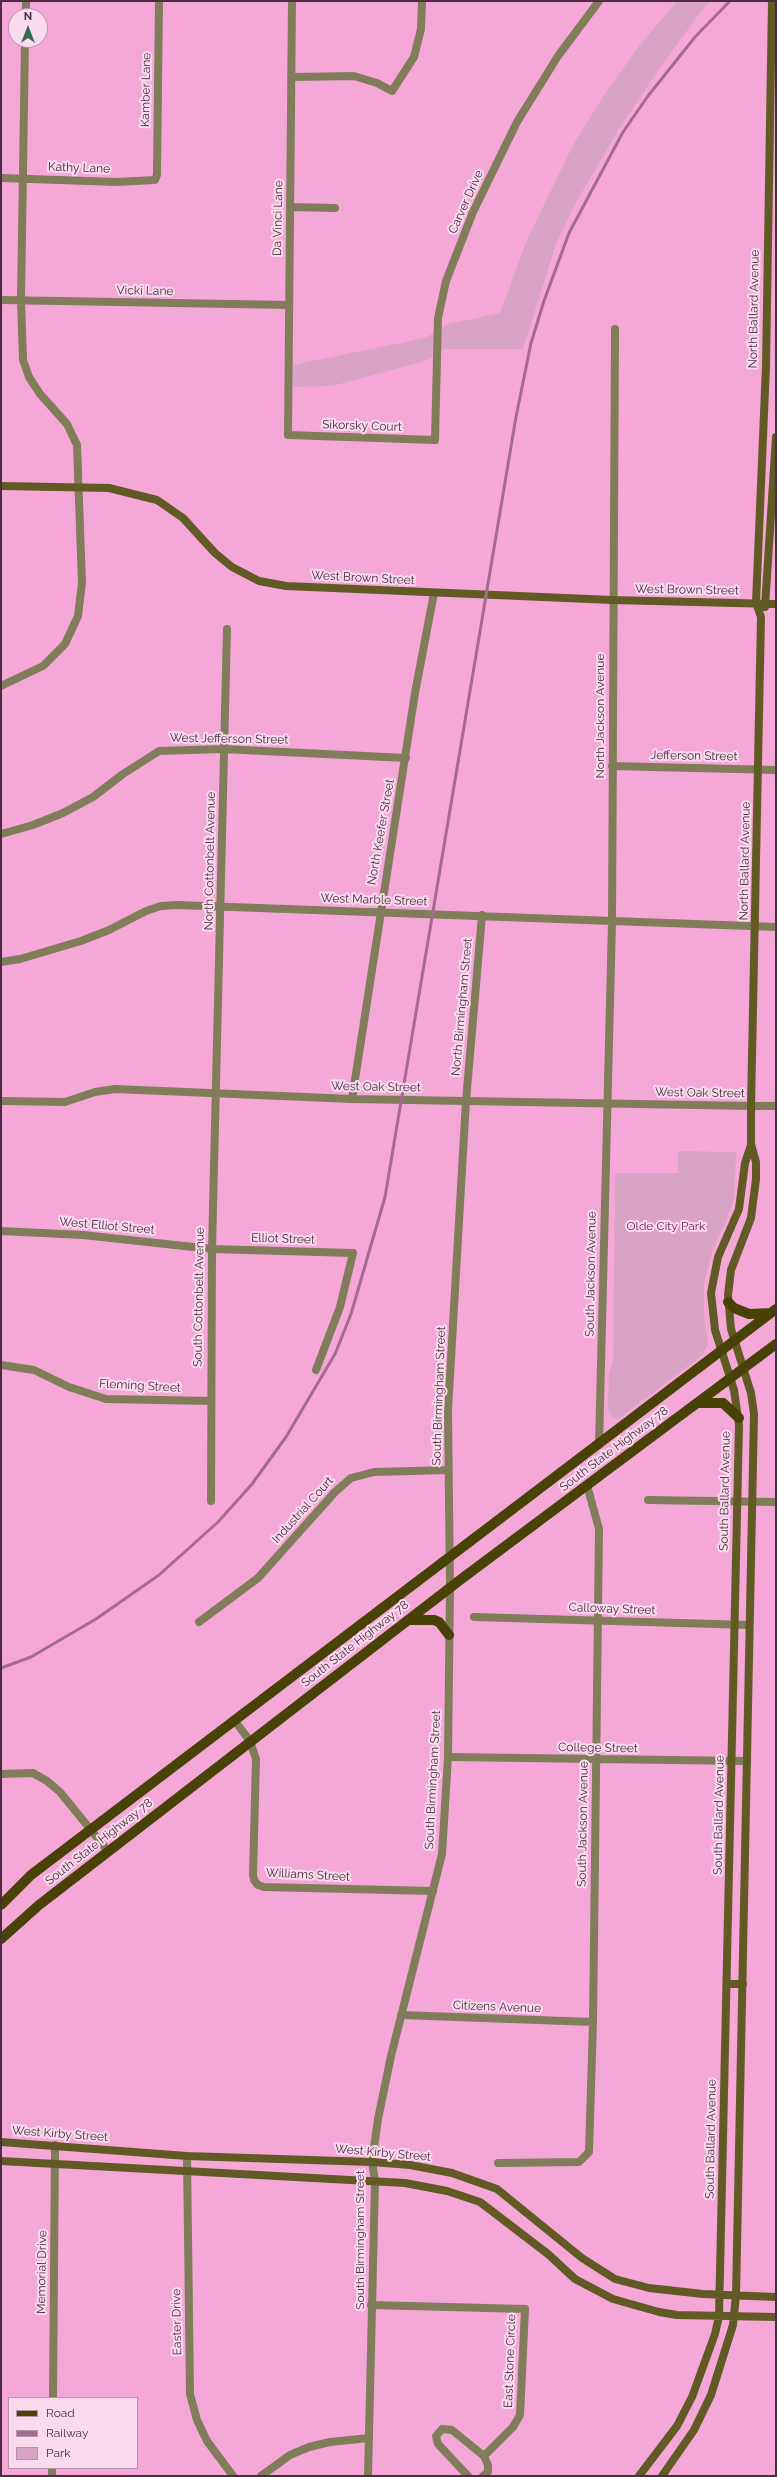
<!DOCTYPE html>
<style>
body{margin:0}
#map{position:relative;width:777px;height:2477px;overflow:hidden;background:#f5a8d8;font-family:Raleway,sans-serif}
canvas{display:block}
.frame{position:absolute;inset:0;border:2px solid #4b2c40;pointer-events:none}
.legend{position:absolute;left:8px;top:2397px;width:130px;height:72px;box-sizing:border-box;background:#fadaed;border:1px solid #b494a8;margin:0;padding:5px 7px;list-style:none;font-size:12px;color:#4b2c40}
.legend li{display:flex;align-items:center;gap:8px;height:20px}
.legend b{width:20px;border:1px solid #b494a8}
.north{position:absolute;left:8px;top:8px;width:40px;height:40px;box-sizing:border-box;background:#fadaed;border:1px solid #b494a8;border-radius:50%;rotate:0deg;font-size:11px;font-weight:700;line-height:16px;text-align:center;color:#4b2c40}
.north::after{content:'';display:block;margin:auto;width:14px;height:18px;background:#346a51;clip-path:polygon(50% 0,100% 100%,50% 72%,0 100%)}
</style>
<div id="map">
<canvas width="777" height="2477"></canvas>
<div class="frame"></div>
<ul class="legend">
<li><b style="height:5px;background:#484207"></b>Road</li>
<li><b style="height:5px;background:#a36c8f"></b>Railway</li>
<li><b style="height:11px;background:#d9a3c3"></b>Park</li>
</ul>
<div class="north">N</div>
</div>
<script>
const ctx = document.querySelector('canvas').getContext('2d');
ctx.lineJoin = 'round';
function fill(path, color) { ctx.fillStyle = color; ctx.fill(path, 'evenodd'); }
const poly = rows => new Path2D(rows.map(r => 'M' + r).join(''));
function stroke(path, color, width, dash) { ctx.strokeStyle = color; ctx.lineWidth = width; ctx.lineCap = dash ? 'butt' : 'round'; ctx.setLineDash(dash || []); ctx.stroke(path); }
function write(font, color, halo, rows, align = 'center') {
  ctx.font = font + ' Raleway,sans-serif'; ctx.lineWidth = 4; ctx.setLineDash([]); ctx.textBaseline = 'middle'; ctx.strokeStyle = halo; ctx.fillStyle = color; for (const [text, x, y, turn = 0] of rows) {
    ctx.save(); ctx.translate(x, y); ctx.rotate((+turn || 0) * Math.PI / 180); ctx.textAlign = isNaN(turn) ? turn : align; if (halo) ctx.strokeText(text, 0, 0); ctx.fillText(text, 0, 0); ctx.restore();
  }
}
const green = poly([
 [677,1,711,1,702,10,655,75,619,129,574,206,556,244,523,349,444,349,425,361,332,386,293,387,293,365,425,338,448,324,500,313,526,242,572,147,604,95,639,46],
 [678,1151,736,1152,734,1198,726,1222,713,1248,704,1284,704,1313,708,1345,700,1357,618,1419,615,1419,611,1416,608,1408,609,1372,613,1363,615,1173,678,1173]
]);
const minor = poly([
 [292,1,288,435,435,440,438,318,446,281,473,212,517,122,558,56,599,1],
 [26,16,26,1],
 [292,77,354,76,377,83,392,91,414,57,421,29,422,1],
 [1,178,117,182,155,180,157,175,159,1],
 [290,207,335,208],
 [1,300,289,305],
 [1,686,43,666,65,644,78,616,82,583,77,445,67,424,40,394,29,377,23,360,21,300,25,40],
 [612,766,776,770],
 [1,834,33,825,63,813,93,797,123,774,159,751,223,749,406,758],
 [1,962,20,959,81,941,109,930,146,911,161,906,177,905,776,927],
 [352,1099,415,693,434,593],
 [751,1106,776,1106],
 [1,1231,83,1235,212,1249,353,1253,340,1307,316,1370],
 [1,1365,34,1370,69,1387,106,1399,211,1401],
 [599,1445,612,921,615,329],
 [648,1500,776,1502],
 [211,1501,212,1249,227,629],
 [450,1588,448,1410,466,1101,482,915],
 [474,1617,749,1625],
 [199,1622,258,1578,335,1492,351,1478,374,1472,448,1470],
 [234,1720,250,1741,256,1759,253,1875,254,1880,258,1885,264,1887,433,1891],
 [448,1757,747,1761],
 [1,1774,33,1773,47,1781,60,1792,108,1851],
 [401,2015,593,2022],
 [187,2156,190,2394,197,2420,207,2441,233,2476],
 [498,2163,579,2162,589,2152,593,2022,599,1529,587,1485],
 [371,2305,525,2309,520,2415,513,2427,484,2456],
 [53,2398,55,2145],
 [52,2468,52,2476],
 [261,2476,290,2455,309,2447,330,2442,369,2438],
 [468,2476,438,2444,436,2436,442,2429,452,2430,484,2456,488,2465,488,2472,483,2476]
]);
const tertiary = poly([
 [1,1101,65,1102,95,1092,115,1089,352,1099,751,1106],
 [368,2476,375,2181,372,2162,378,2119,391,2056,442,1854,448,1757,450,1588]
]);
const secondary = poly([
 [1,486,109,488,157,500,183,518,215,553,232,567,259,581,286,586,612,600,776,604],
 [765,607,776,437],
 [727,1984,743,1984],
 [1,2142,187,2156,372,2162,410,2165,452,2173,497,2189,582,2258,615,2279,649,2288,703,2294,776,2297],
 [1,2161,405,2183,447,2191,480,2202,548,2254,575,2279,613,2299,659,2312,677,2315,776,2317],
 [639,2476,677,2426,692,2397,715,2334,719,2316,739,1425,734,1390,715,1330,711,1293,718,1257,739,1209,745,1163,751,1145],
 [662,2476,694,2430,711,2395,733,2325,736,2295,754,1414,751,1393,731,1329,728,1295,731,1270,751,1218,756,1179,756,1162,751,1144,751,1106,761,617,756,603,766,366,772,1]
]);
const primary = poly([
 [728,1302,734,1308,749,1314,771,1313],
 [699,1403,723,1403,739,1418],
 [408,1620,434,1620,439,1622,449,1635],
 [1,1905,31,1875,776,1309],
 [1,1939,39,1905,460,1580,776,1344]
]);
const rail = poly([
 [1,1668,31,1657,96,1619,159,1575,218,1522,252,1484,286,1437,335,1354,351,1314,385,1197,516,417,531,343,544,301,569,233,623,132,648,96,695,37,730,1]
]);
const streetNames = [
 ["Kamber Lane",146,90,-89],
 ["Kathy Lane",79,168,2],
 ["Carver Drive",466,202,-66],
 ["Da Vinci Lane",278,218,-89],
 ["Vicki Lane",145,291,1],
 ["North Ballard Avenue",754,309,-89],
 ["Sikorsky Court",362,426,2],
 ["West Brown Street",363,578,3],
 ["West Brown Street",687,590,1],
 ["North Jackson Avenue",600,716,-90],
 ["West Jefferson Street",229,739,1],
 ["Jefferson Street",694,756,1],
 ["North Keefer Street",381,832,-80],
 ["North Cottonbelt Avenue",210,861,-89],
 ["North Ballard Avenue",745,861,-89],
 ["West Marble Street",374,900,2],
 ["North Birmingham Street",462,1007,-85],
 ["West Oak Street",376,1087,1],
 ["West Oak Street",700,1093,1],
 ["West Elliot Street",107,1226,5],
 ["Elliot Street",283,1239,2],
 ["South Jackson Avenue",591,1274,-89],
 ["South Cottonbelt Avenue",199,1297,-89],
 ["Fleming Street",140,1386,3],
 ["South Birmingham Street",439,1396,-88],
 ["South State Highway 78",614,1449,-37],
 ["South Ballard Avenue",725,1491,-89],
 ["Industrial Court",303,1510,-48],
 ["Calloway Street",612,1609,2],
 ["South State Highway 78",355,1644,-38],
 ["College Street",598,1748,1],
 ["South Birmingham Street",433,1780,-87],
 ["South Ballard Avenue",719,1815,-89],
 ["South Jackson Avenue",583,1824,-89],
 ["South State Highway 78",99,1842,-38],
 ["Williams Street",308,1875,3],
 ["Citizens Avenue",497,2007,2],
 ["West Kirby Street",60,2134,4],
 ["South Ballard Avenue",711,2139,-89],
 ["West Kirby Street",383,2153,5],
 ["South Birmingham Street",360,2240,-90],
 ["Memorial Drive",42,2272,-89],
 ["Easter Drive",177,2322,-91],
 ["East Stone Circle",510,2361,-88]
];
const parkNames = [
 ["Olde City Park",666,1226]
];
fill(green, '#d9a3c3');
stroke(minor, '#817d5b', 8);
stroke(tertiary, '#817d5b', 8);
stroke(secondary, '#615a25', 8);
stroke(primary, '#484207', 10);
stroke(rail, '#a36c8f', 3);
write('12px', '#4b2c40', '#fadaed', streetNames);
write('12px', '#781a5d', '#fadaed', parkNames);
</script>
